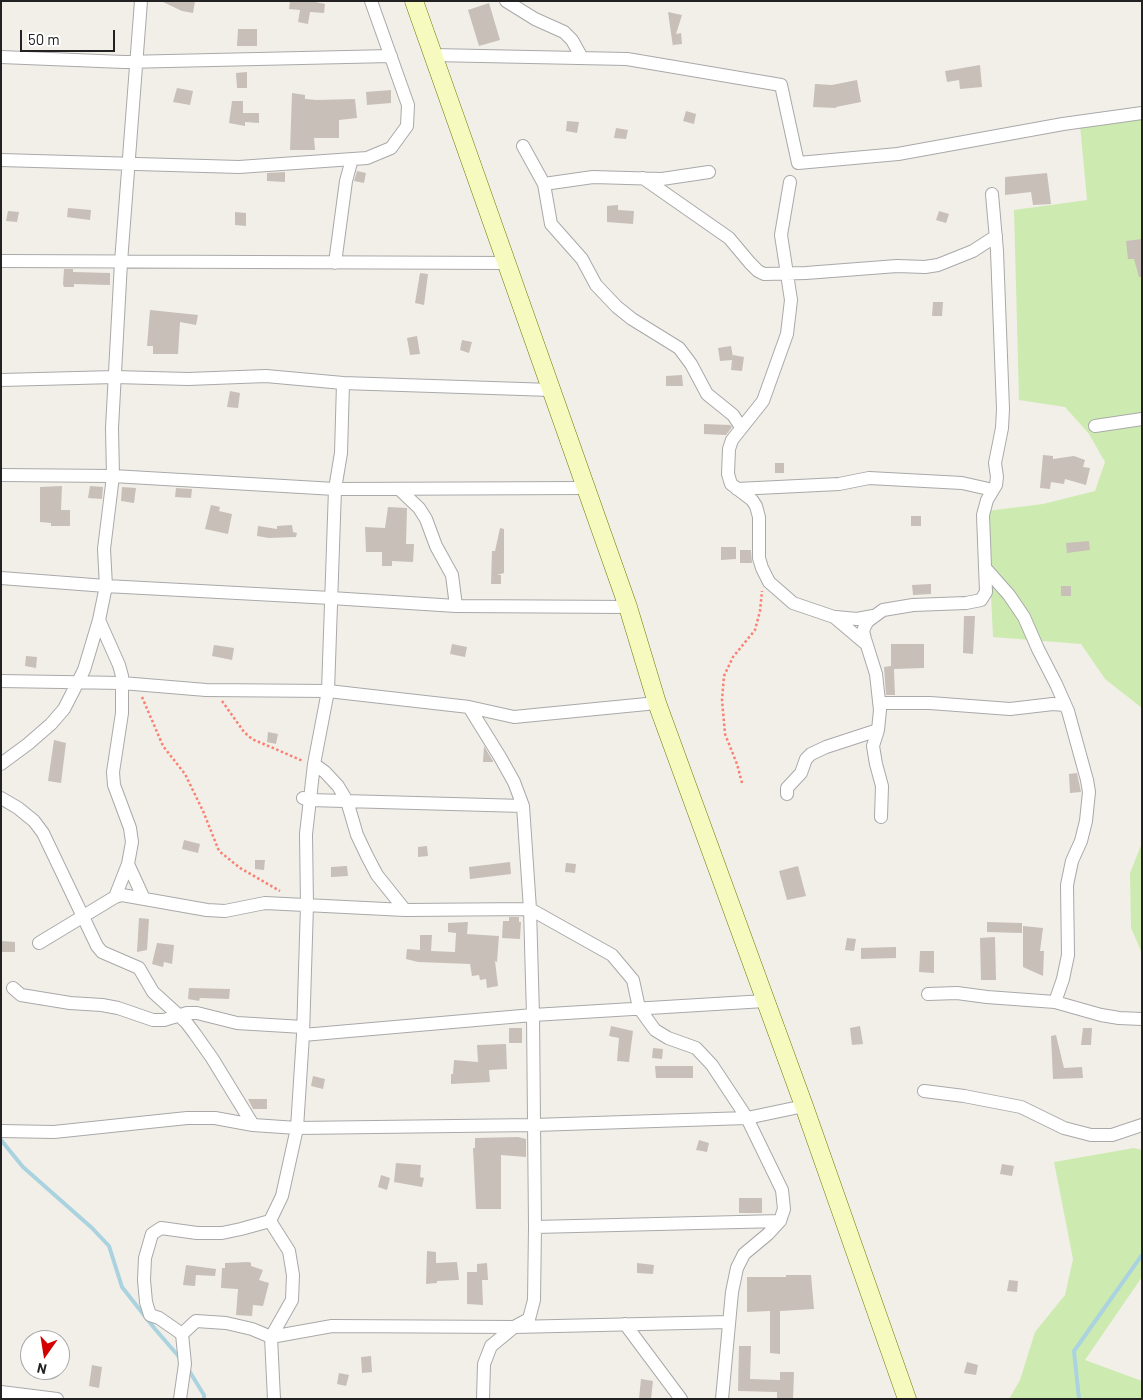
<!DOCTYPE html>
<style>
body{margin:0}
#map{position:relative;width:1143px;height:1400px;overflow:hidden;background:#f2efe9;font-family:Barlow,sans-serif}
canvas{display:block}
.frame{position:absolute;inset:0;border:2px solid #222;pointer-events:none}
.north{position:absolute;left:20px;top:1330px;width:50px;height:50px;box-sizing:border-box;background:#fff;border:1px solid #a7a7a7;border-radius:50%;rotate:193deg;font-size:14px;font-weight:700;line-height:20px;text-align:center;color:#222}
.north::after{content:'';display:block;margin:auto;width:18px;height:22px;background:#d40000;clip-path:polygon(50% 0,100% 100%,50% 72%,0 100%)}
.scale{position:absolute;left:20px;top:30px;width:95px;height:22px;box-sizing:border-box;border:2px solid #222;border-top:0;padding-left:6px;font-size:15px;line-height:18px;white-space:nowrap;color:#222;-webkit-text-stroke:4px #fff;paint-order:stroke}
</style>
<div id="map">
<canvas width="1143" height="1400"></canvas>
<div class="frame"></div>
<div class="north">N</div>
<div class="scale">50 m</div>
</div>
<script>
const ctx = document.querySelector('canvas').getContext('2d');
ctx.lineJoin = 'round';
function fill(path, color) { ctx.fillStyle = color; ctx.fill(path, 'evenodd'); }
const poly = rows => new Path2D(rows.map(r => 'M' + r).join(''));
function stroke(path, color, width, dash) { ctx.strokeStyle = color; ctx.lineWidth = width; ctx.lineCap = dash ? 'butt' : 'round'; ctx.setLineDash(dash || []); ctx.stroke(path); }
const grass = poly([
 [1142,119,1142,708,1105,679,1081,644,993,637,987,511,1043,504,1095,491,1105,462,1089,434,1065,407,1019,400,1014,210,1087,200,1080,125],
 [1142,843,1142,953,1131,928,1130,873],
 [1134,1148,1142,1150,1142,1277,1085,1360,1142,1381,1142,1399,1009,1399,1020,1380,1035,1332,1065,1295,1073,1259,1054,1162]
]);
const stream = poly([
 [1,1140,23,1167,92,1228,109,1246,122,1287,155,1329,181,1359],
 [188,1369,204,1395,204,1399],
 [1079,1399,1074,1351,1142,1255]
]);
const building = poly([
 [161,1,195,1,193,13,182,11],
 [290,1,311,1,325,4,324,13,310,12,308,24,298,22,300,10,289,9],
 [489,3,500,40,479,46,468,10],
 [668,12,682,15,676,34,681,33,682,44,673,45,673,47],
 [238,29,257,29,257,46,237,46],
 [980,65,982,87,960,89,959,80,947,82,945,71],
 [247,72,247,88,237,88,236,73],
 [857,80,861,102,836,107,836,108,813,107,815,84,832,85],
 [177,88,193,91,190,105,173,102],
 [391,90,391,103,367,105,366,92],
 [292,93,305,95,305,99,317,100,355,99,357,118,339,120,339,138,314,138,315,150,290,150],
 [232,101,243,101,243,113,259,113,259,123,245,122,245,126,229,123],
 [686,111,696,114,694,124,683,121],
 [567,121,579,122,577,133,566,131],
 [616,128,628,130,626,139,614,138],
 [357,171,366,173,364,183,354,181],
 [285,172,285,182,267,181,267,173],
 [1047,173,1051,204,1033,205,1031,192,1005,195,1005,177],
 [618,205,618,210,634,211,633,224,607,222,607,206],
 [68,208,91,210,90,220,67,217],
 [8,211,19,212,17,222,6,221],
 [939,211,949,214,946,223,936,220],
 [235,212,246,213,246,226,235,225],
 [1142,239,1142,277,1139,277,1134,259,1128,259,1126,241],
 [64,269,73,269,73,272,110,273,110,285,74,284,74,287,64,287,63,284],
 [420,273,428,274,424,305,415,303],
 [933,302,943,302,942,316,932,316],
 [150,310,198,315,196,325,180,322,178,354,153,354,153,346,147,346],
 [417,336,420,354,410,355,407,338],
 [462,340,472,342,469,353,460,350],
 [731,346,733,357,733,355,744,357,742,371,731,370,732,360,720,361,718,348],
 [682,375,683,386,666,386,666,376],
 [230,391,240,393,238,408,227,407],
 [704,424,730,425,732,427,726,435,704,434],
 [1043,455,1053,456,1053,459,1074,456,1085,460,1083,467,1090,468,1086,485,1065,479,1064,484,1051,482,1050,489,1040,488],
 [775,463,784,463,784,473,775,473],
 [62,486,61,510,70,510,70,526,51,526,51,523,40,522,40,487],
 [90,486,103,487,102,499,88,498],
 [122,487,136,488,134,503,121,501],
 [176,488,192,489,191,498,175,497],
 [211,505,220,507,219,511,232,514,228,534,205,529],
 [388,507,407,508,406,544,414,544,413,562,392,561,392,566,382,566,382,552,366,552,365,527,385,528],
 [911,516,921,516,921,526,911,526],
 [292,525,293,532,297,533,296,537,269,538,257,536,258,526,277,529,277,526],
 [500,528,504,529,504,573,497,575,501,575,501,584,491,584,492,551,495,551],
 [1089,541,1090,550,1067,553,1066,543],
 [721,547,736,547,736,559,721,560],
 [740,550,751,550,752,563,740,563],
 [931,584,931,594,913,595,912,585],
 [1061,586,1071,586,1071,596,1061,596],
 [964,616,975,616,973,654,963,653],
 [452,644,467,647,465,657,450,654],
 [891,644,924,644,924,668,894,669,895,695,886,695,884,667,891,666],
 [214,645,234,648,232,660,212,656],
 [26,656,37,657,36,668,25,666],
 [268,732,278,734,276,744,267,742],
 [54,740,66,743,61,783,48,781],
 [484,746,493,761,493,762,483,762],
 [1077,773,1081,792,1070,793,1069,774],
 [184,840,200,844,198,853,182,849],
 [427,846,428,856,418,857,418,847],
 [255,860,265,860,264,870,255,869],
 [510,862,511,874,470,879,469,867],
 [566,863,576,864,575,873,565,872],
 [347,866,348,876,331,877,331,867],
 [798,866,806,896,787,900,779,871],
 [509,917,519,917,519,922,521,922,520,939,502,938,503,921,509,921],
 [139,918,149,919,147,950,137,952],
 [468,922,467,934,499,936,497,962,495,961,498,986,487,988,486,979,480,980,479,975,472,976,470,964,418,962,406,959,407,949,420,950,420,935,432,935,431,951,455,952,456,933,448,932,448,923],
 [987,922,1022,923,1022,933,987,932],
 [1023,926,1043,928,1040,951,1044,951,1043,976,1023,967],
 [995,937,996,980,981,980,980,938],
 [847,938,856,939,854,951,845,950],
 [1,941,15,942,15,952,1,952],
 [157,943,174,945,172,964,164,962,163,967,152,964],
 [896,947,896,958,861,959,861,948],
 [920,951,934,951,934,973,919,972],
 [189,988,230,989,229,999,200,998,199,1001,188,999],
 [611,1026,633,1031,629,1062,617,1061,619,1038,609,1036],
 [860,1026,863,1044,852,1045,850,1028],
 [509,1028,522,1028,522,1043,509,1043],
 [1083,1028,1092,1028,1091,1045,1081,1045],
 [1056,1035,1064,1068,1082,1067,1083,1078,1053,1079,1051,1036],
 [506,1044,507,1069,489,1070,490,1082,451,1084,451,1074,453,1074,454,1060,478,1062,477,1045],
 [653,1048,663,1049,662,1059,652,1058],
 [655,1066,693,1066,693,1078,656,1078],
 [313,1076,325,1079,323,1089,311,1086],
 [248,1099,267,1099,267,1109,253,1109],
 [518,1137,526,1139,526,1157,501,1155,501,1209,476,1209,473,1148,475,1148,475,1138],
 [699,1140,709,1143,707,1152,696,1150],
 [396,1163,421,1165,420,1177,424,1178,422,1187,394,1182],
 [1002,1164,1014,1166,1012,1176,1000,1174],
 [381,1175,390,1178,387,1190,378,1187],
 [739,1198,762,1198,762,1213,739,1213],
 [427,1251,436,1252,436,1263,457,1262,459,1280,437,1281,437,1283,426,1284],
 [249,1262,251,1263,251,1266,263,1270,259,1280,269,1283,263,1306,253,1305,252,1316,236,1315,238,1289,221,1288,222,1268,225,1268,225,1263],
 [487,1263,488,1280,482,1280,483,1305,467,1304,467,1272,477,1272,477,1264],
 [637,1263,654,1265,653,1274,637,1273],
 [186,1265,216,1269,215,1276,196,1275,195,1286,183,1285],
 [786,1275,811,1275,814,1309,780,1311,780,1354,770,1353,770,1311,747,1312,747,1277,786,1277],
 [1009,1280,1018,1281,1017,1292,1007,1291],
 [739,1346,751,1346,750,1379,780,1380,780,1372,794,1372,793,1399,777,1399,777,1392,738,1391],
 [371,1356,372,1372,362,1373,361,1357],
 [967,1362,978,1365,976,1375,964,1373],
 [92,1365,102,1367,99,1388,89,1386],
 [339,1373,349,1375,346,1386,337,1384],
 [641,1379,653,1381,651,1399,639,1399]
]);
const path = poly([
 [142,697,163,746,185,774,203,811,219,851,240,868,280,891],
 [222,701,244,732,252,739,303,761],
 [742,783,737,764,725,734,722,700,724,676,733,657,755,630,760,611,762,591]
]);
const minor = poly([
 [506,1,535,19,564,32,572,40,582,58],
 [433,55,627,59,781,85,798,163,898,154,1063,124,1142,113],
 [1,57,124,62,391,56],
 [523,146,544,184,551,224,582,259,596,285,617,307,632,319,679,348,691,364,707,394,733,415,741,427],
 [1,160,239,167,367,158,391,148,407,126,408,105,371,1],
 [643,178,729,238,750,263,758,271,764,274,806,273,897,266,925,267,938,265,973,251,996,236],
 [790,182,781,235,791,300,787,334,763,401,732,440,729,449,728,474,731,484,752,500,756,506,759,517,759,558,762,568,769,582,793,603,834,617,866,644],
 [544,184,593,177,662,179,709,172],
 [1,261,506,263],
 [335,263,346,181,352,159],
 [1,380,115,377,188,379,266,376,343,383,551,390],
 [1095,426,1142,419],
 [1,475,113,476,335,489,585,488],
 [399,489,419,508,426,519,436,546,452,575,456,606],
 [737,489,839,484,869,478,962,483,993,490],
 [986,569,1009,595,1024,617,1038,649,1056,684,1068,711,1087,780,1089,792,1086,821,1081,841,1072,861,1067,885,1068,955,1063,979,1055,1002],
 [1,578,106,586,331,598,456,606,628,607],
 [836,617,857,619,873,616],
 [99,620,119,665,122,676,122,713,113,772,114,785,130,828,132,842,128,864,115,897],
 [1,681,122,683,206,690,328,691,469,707,514,717,657,703],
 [879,703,930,703,1010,709,1053,704,1065,705],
 [469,707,500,757,514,782,523,806,530,909,533,1015,535,1227,534,1300,529,1319,514,1327,491,1346,484,1364,483,1399],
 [1,764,28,744,51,724,64,709,84,670,99,620,106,586,104,549,113,476,112,428,121,262,141,1],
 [314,764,325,772,338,786,347,801,357,835,367,856,377,875,405,910],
 [787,794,787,788,801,773,806,759,811,754,826,747,878,730],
 [1,798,18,808,34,821,43,833,97,946,102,952,139,968,153,992,186,1022,195,1034,212,1058,253,1125],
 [303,798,309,800,523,806],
 [881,817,882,786,876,764,873,746,878,730,880,710,876,674,865,639,863,631,865,626,868,621,883,610,913,605,966,603,981,600,986,592,983,515,987,500,996,485,997,477,995,463,1002,428,1003,409,997,251,992,194],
 [128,864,144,899],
 [39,943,115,897,122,895,207,910,225,911,265,903,405,910,530,909,612,955,633,980,639,1008,655,1030,668,1038,696,1048,712,1065,747,1118,782,1190,784,1209,780,1221,768,1234,744,1254,737,1268,732,1292,722,1399],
 [13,988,21,995,70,1003,102,1005,118,1008,153,1020,164,1020,187,1013,197,1013,237,1023,303,1027],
 [928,994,957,993,987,997,1055,1002,1101,1015,1119,1018,1142,1019],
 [303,1035,533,1015,765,1001],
 [924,1091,964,1096,1021,1107,1064,1128,1091,1135,1112,1135,1142,1125],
 [1,1131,54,1132,187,1118,215,1118,253,1125,297,1128,303,1035,307,905,306,834,314,764,328,691,335,489,341,453,343,383],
 [535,1227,780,1221],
 [625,1324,681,1399],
 [182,1334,159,1318,150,1315,146,1302,144,1280,145,1258,152,1234,161,1228,197,1233,222,1233,241,1229,270,1221],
 [1,1392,57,1399],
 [180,1399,185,1364,182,1334,196,1321,226,1323,252,1329,271,1337,332,1326,514,1327,729,1322],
 [274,1399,271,1337,292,1300,293,1275,289,1251,270,1221,282,1196,297,1128,534,1125,747,1118,804,1106]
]);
const secondary = poly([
 [414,1,628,607,657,703,804,1106,907,1399]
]);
fill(grass, '#cdebb0');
stroke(stream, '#aad3df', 4);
fill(building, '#c7bfb8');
stroke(minor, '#a9a9a9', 14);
stroke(secondary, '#707d05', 19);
stroke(path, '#fa8072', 2.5, [2.5, 2.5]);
stroke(minor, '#fff', 12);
stroke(secondary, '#f7fabf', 18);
</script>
